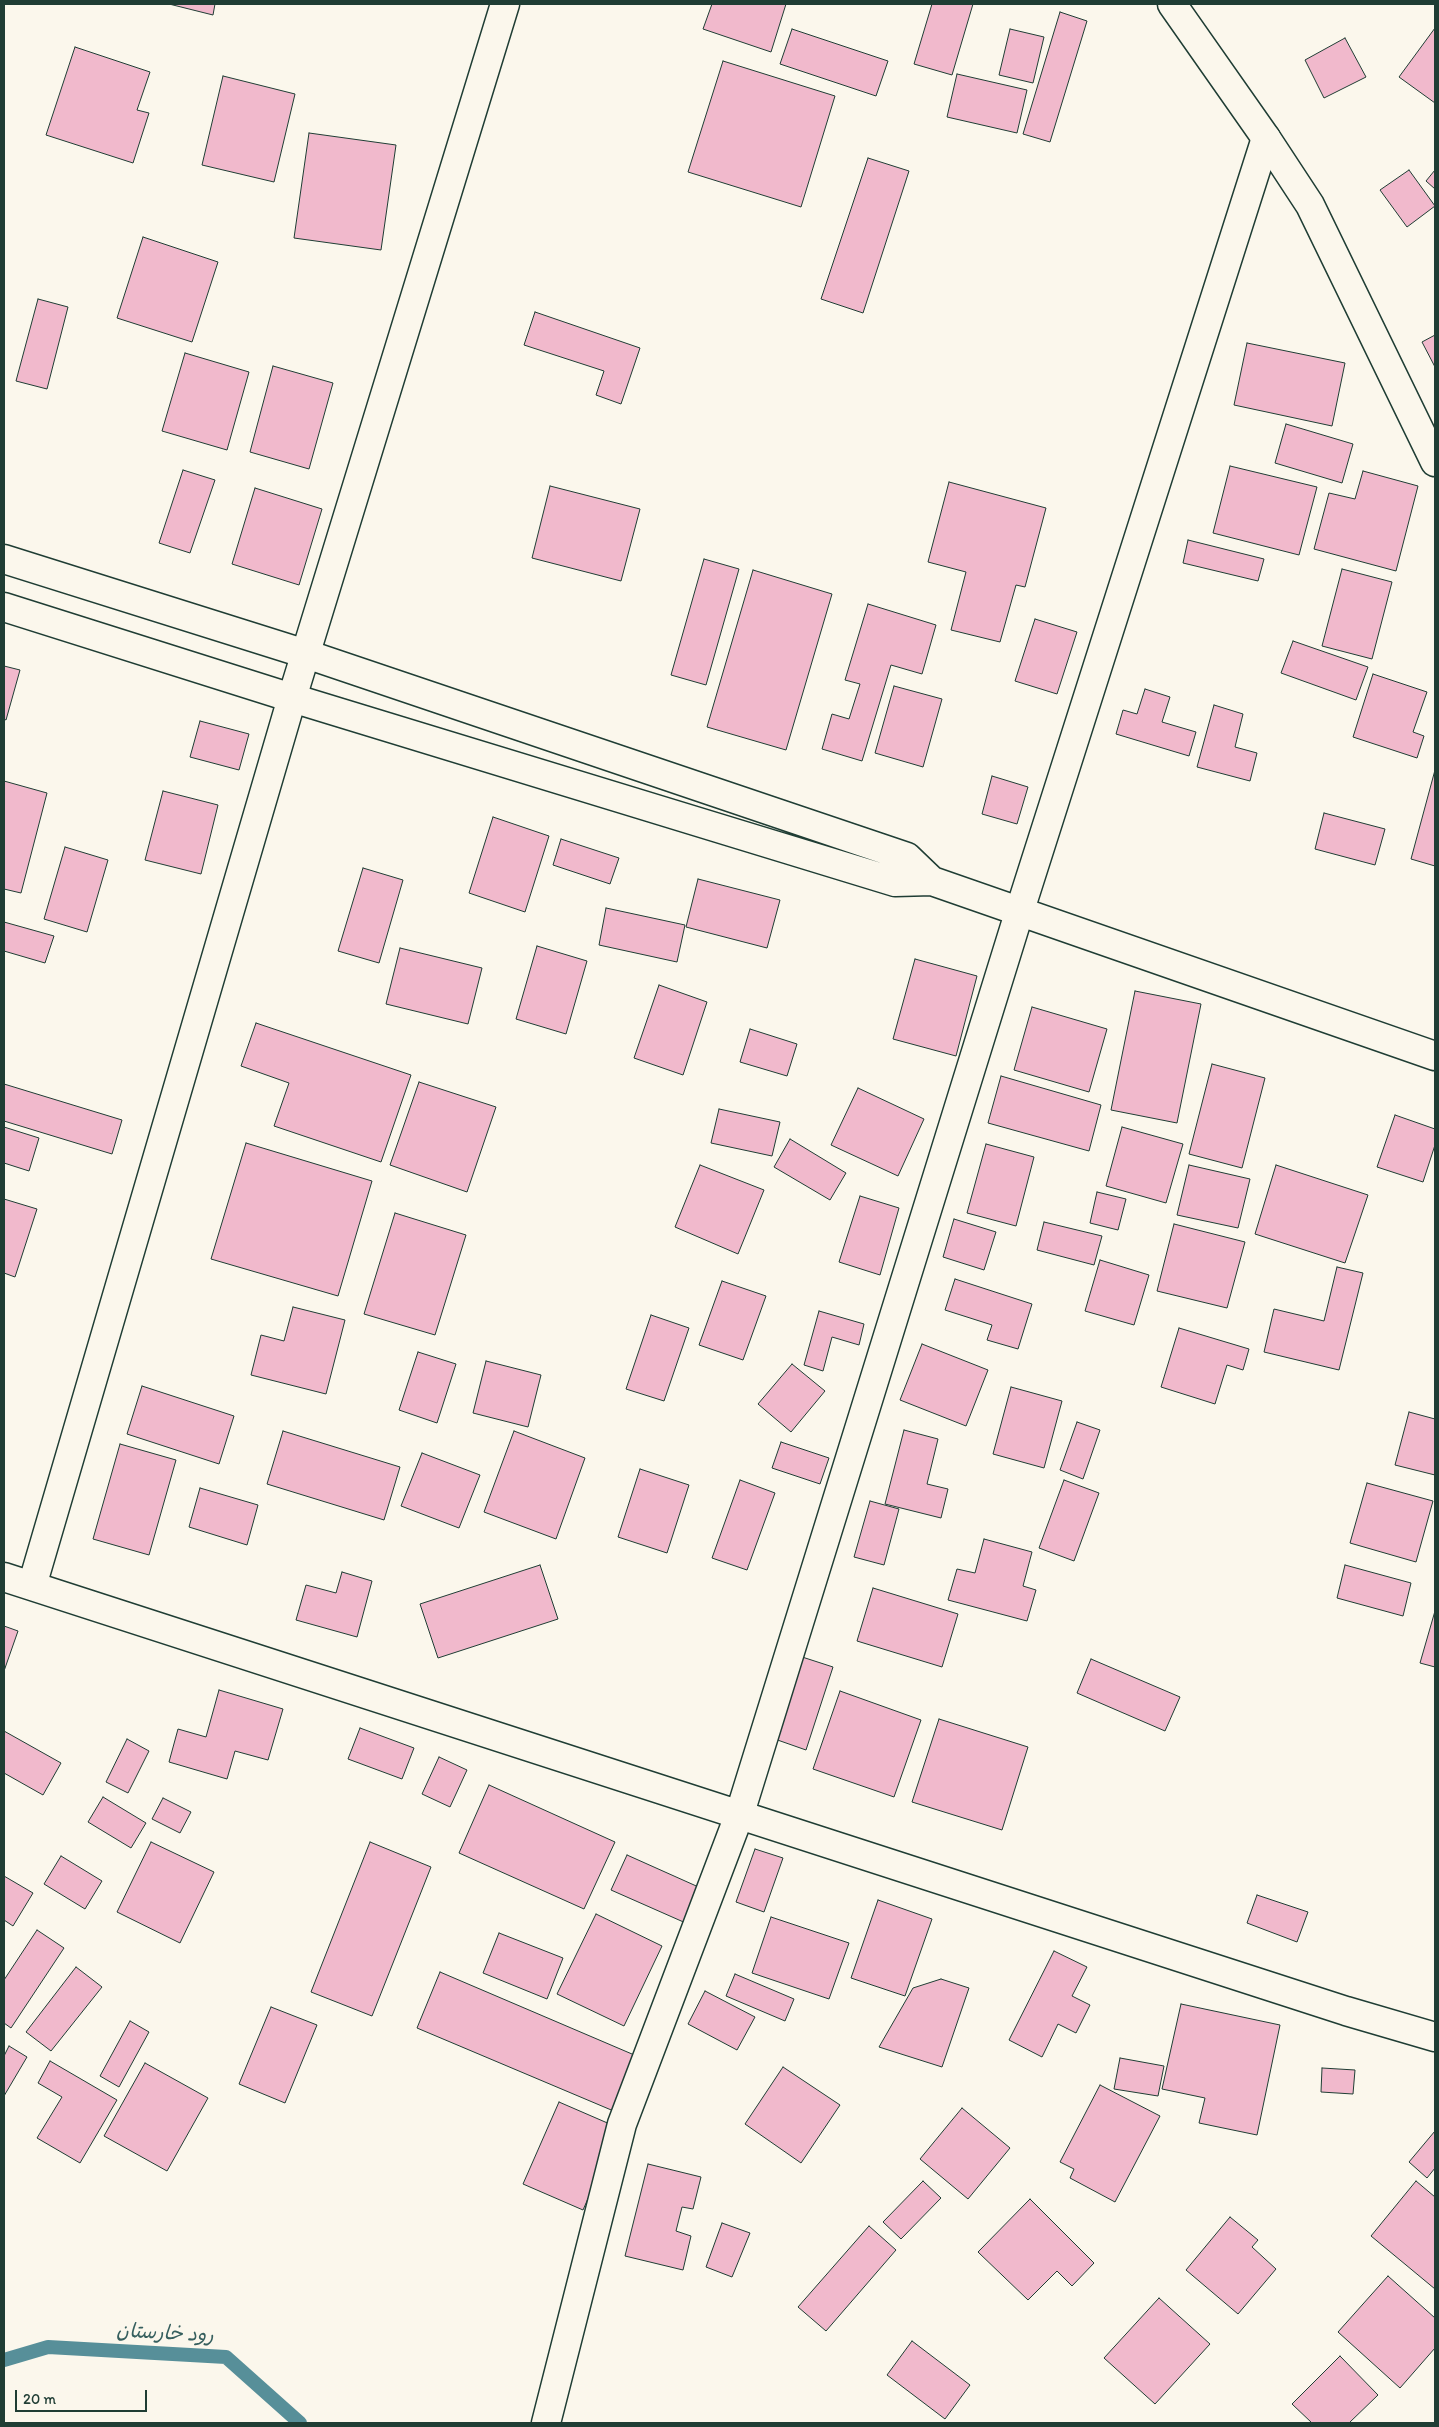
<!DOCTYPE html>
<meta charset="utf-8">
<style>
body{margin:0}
#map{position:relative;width:1439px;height:2427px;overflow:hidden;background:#fbf7ec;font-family:Itim,sans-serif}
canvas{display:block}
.frame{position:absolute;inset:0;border:5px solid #1f3d34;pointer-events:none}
.scale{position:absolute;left:15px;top:2390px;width:132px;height:22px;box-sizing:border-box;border:2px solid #1f3d34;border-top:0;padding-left:6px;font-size:15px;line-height:18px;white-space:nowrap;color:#1f3d34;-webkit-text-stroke:4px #fbf7ec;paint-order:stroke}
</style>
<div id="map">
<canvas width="1439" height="2427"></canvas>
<div class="frame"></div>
<div class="scale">20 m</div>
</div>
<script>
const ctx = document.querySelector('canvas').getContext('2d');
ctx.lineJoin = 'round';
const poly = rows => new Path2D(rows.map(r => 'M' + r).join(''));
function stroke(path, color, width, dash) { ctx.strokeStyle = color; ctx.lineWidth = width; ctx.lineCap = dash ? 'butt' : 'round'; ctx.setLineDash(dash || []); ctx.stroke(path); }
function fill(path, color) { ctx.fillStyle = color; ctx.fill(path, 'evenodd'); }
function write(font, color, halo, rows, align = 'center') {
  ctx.font = font + ' Itim,"Playpen Sans Arabic",sans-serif'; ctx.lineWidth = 4; ctx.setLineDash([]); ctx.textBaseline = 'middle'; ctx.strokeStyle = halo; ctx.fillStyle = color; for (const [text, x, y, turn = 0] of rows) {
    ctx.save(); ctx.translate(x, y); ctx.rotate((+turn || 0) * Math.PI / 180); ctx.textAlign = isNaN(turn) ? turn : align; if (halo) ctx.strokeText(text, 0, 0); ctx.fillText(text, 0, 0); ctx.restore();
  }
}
const stream = poly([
 [4,2360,48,2347,226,2357,300,2423]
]);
const building = poly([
 [169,4,215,4,213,15,169,4],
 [712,4,786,4,771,52,703,29,712,4],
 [932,4,973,4,952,75,914,64,932,4],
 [1060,12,1087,21,1050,142,1023,134,1060,12],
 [1435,28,1435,103,1399,77,1435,28],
 [792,29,888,61,876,96,780,64,792,29],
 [1010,29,1044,37,1033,83,999,75,1010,29],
 [1345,38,1366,77,1324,98,1305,60,1345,38],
 [75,47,150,72,137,110,149,113,133,163,46,135,75,47],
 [723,61,835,96,801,207,688,172,723,61],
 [957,74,1027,90,1017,133,947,117,957,74],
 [223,76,295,94,274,182,202,165,223,76],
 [309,133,396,145,381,250,294,238,309,133],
 [868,158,909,171,863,313,821,299,868,158],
 [1409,170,1435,206,1407,227,1380,190,1409,170],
 [1435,170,1435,189,1426,181,1435,170],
 [143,237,218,262,192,342,117,318,143,237],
 [38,299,68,307,47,389,16,381,38,299],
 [535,312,640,348,621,404,596,395,604,371,524,345,535,312],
 [1435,335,1435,367,1422,342,1435,335],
 [1247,343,1345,363,1332,426,1234,405,1247,343],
 [185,353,249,372,227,450,162,431,185,353],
 [273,366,333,383,309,469,250,452,273,366],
 [1286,424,1353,444,1342,483,1275,463,1286,424],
 [1230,466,1317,487,1299,555,1213,533,1230,466],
 [183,470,215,480,190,553,159,543,183,470],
 [1363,471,1418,486,1396,571,1314,549,1329,493,1355,499,1363,471],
 [949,482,1046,508,1025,587,1016,585,1000,642,951,630,966,572,928,562,949,482],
 [550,486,640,509,621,581,532,558,550,486],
 [255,488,322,509,299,585,232,564,255,488],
 [1188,540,1264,559,1258,581,1183,563,1188,540],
 [704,559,739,569,706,685,671,675,704,559],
 [1342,569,1392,582,1372,659,1322,646,1342,569],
 [753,570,832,594,786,750,707,727,753,570],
 [868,604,936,625,922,674,891,665,862,761,822,749,832,714,849,719,860,684,845,680,868,604],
 [1035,619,1077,632,1057,694,1015,681,1035,619],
 [1293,641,1368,667,1356,700,1281,673,1293,641],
 [4,666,20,670,6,720,4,719,4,666],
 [1373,674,1427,692,1413,732,1424,736,1417,758,1353,737,1373,674],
 [894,686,942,699,923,767,875,753,894,686],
 [1145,689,1170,697,1162,722,1196,732,1189,756,1116,734,1123,710,1137,714,1145,689],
 [1214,705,1243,714,1235,747,1257,753,1250,781,1197,767,1214,705],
 [200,721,249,734,239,770,190,757,200,721],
 [1435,770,1435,866,1411,859,1435,770],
 [992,776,1028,787,1017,824,982,814,992,776],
 [4,781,47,793,21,893,4,889,4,781],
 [163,791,218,805,201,874,145,860,163,791],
 [1324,813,1385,829,1375,865,1315,849,1324,813],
 [493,817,549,836,525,912,469,893,493,817],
 [561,839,619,858,610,884,553,865,561,839],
 [65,847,108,860,87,932,44,919,65,847],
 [363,868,403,880,379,963,338,951,363,868],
 [698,879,780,900,767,948,686,927,698,879],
 [606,908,685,925,677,962,599,945,606,908],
 [4,922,54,936,45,963,4,951,4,922],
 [537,946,587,961,566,1034,516,1019,537,946],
 [400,948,482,968,468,1024,386,1004,400,948],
 [915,959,977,976,956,1056,893,1039,915,959],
 [659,985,707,1002,683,1075,634,1058,659,985],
 [1135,991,1201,1004,1177,1123,1111,1110,1135,991],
 [1032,1007,1107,1029,1089,1092,1014,1070,1032,1007],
 [256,1023,411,1075,381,1162,274,1126,289,1083,241,1066,256,1023],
 [750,1029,797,1044,787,1076,740,1062,750,1029],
 [1212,1064,1265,1078,1242,1168,1189,1154,1212,1064],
 [1001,1076,1101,1105,1089,1151,988,1123,1001,1076],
 [419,1082,496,1107,467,1192,390,1165,419,1082],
 [4,1084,122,1120,112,1154,4,1121,4,1084],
 [858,1088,924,1119,898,1176,831,1145,858,1088],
 [719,1109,780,1122,772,1156,711,1143,719,1109],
 [1395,1115,1435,1129,1435,1145,1423,1182,1377,1167,1395,1115],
 [4,1127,39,1138,29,1171,4,1163,4,1127],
 [1122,1127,1183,1144,1166,1203,1106,1186,1122,1127],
 [790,1139,846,1173,830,1200,774,1167,790,1139],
 [246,1143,372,1181,338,1296,211,1259,246,1143],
 [986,1144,1034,1157,1016,1226,967,1213,986,1144],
 [700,1165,764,1190,738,1254,675,1227,700,1165],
 [1189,1165,1250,1179,1238,1228,1177,1215,1189,1165],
 [1276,1165,1368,1195,1345,1263,1255,1234,1276,1165],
 [1097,1192,1126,1199,1118,1230,1090,1223,1097,1192],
 [860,1196,899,1208,880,1275,839,1262,860,1196],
 [4,1199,37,1209,15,1277,4,1273,4,1199],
 [395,1213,466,1235,435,1335,364,1314,395,1213],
 [954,1219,996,1232,984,1270,943,1257,954,1219],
 [1044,1222,1102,1236,1094,1265,1037,1250,1044,1222],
 [1174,1224,1245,1242,1227,1308,1157,1291,1174,1224],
 [1100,1260,1149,1275,1134,1325,1085,1311,1100,1260],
 [1337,1267,1363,1273,1339,1370,1264,1352,1274,1309,1324,1321,1337,1267],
 [955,1279,1032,1304,1018,1349,987,1340,992,1325,945,1310,955,1279],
 [722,1281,766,1296,743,1360,699,1345,722,1281],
 [293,1307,345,1320,326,1394,251,1375,261,1335,284,1341,293,1307],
 [819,1311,864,1324,859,1345,832,1337,823,1371,804,1365,819,1311],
 [651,1315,689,1328,664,1401,626,1389,651,1315],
 [1179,1328,1249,1349,1243,1370,1227,1365,1215,1404,1161,1387,1179,1328],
 [922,1344,988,1370,966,1426,900,1400,922,1344],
 [418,1352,456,1364,437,1423,399,1410,418,1352],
 [486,1361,541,1375,528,1427,473,1413,486,1361],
 [792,1364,825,1391,791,1432,758,1404,792,1364],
 [142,1386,234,1416,219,1464,127,1434,142,1386],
 [1011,1387,1062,1401,1044,1468,993,1454,1011,1387],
 [1409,1412,1435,1419,1435,1475,1395,1465,1409,1412],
 [1077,1422,1100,1430,1083,1479,1060,1470,1077,1422],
 [904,1430,938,1439,927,1484,948,1489,941,1518,885,1504,904,1430],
 [283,1431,400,1467,384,1520,267,1484,283,1431],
 [514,1431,585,1458,556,1539,484,1512,514,1431],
 [781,1442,829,1458,820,1484,772,1468,781,1442],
 [120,1444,176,1460,149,1555,93,1539,120,1444],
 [422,1453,480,1475,459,1528,401,1506,422,1453],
 [640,1469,689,1485,667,1553,618,1537,640,1469],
 [740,1480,775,1493,747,1570,712,1558,740,1480],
 [1064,1480,1099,1493,1074,1561,1039,1548,1064,1480],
 [1367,1483,1433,1501,1416,1562,1350,1543,1367,1483],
 [200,1488,258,1505,247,1545,189,1527,200,1488],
 [870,1501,899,1509,884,1565,854,1557,870,1501],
 [984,1539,1032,1552,1023,1586,1036,1590,1027,1621,948,1600,957,1569,975,1573,984,1539],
 [540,1565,558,1619,438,1658,420,1604,540,1565],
 [1345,1565,1411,1583,1403,1616,1337,1598,1345,1565],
 [342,1572,372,1581,357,1637,296,1620,306,1585,336,1593,342,1572],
 [873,1588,958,1614,942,1667,857,1641,873,1588],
 [1435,1611,1435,1667,1420,1663,1435,1611],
 [4,1626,18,1631,4,1671,4,1626],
 [796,1655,833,1667,806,1750,769,1737,796,1655],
 [1091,1659,1180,1697,1165,1731,1077,1693,1091,1659],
 [219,1690,283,1709,268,1760,235,1751,227,1779,169,1762,178,1729,206,1737,219,1690],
 [840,1691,921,1720,894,1797,813,1769,840,1691],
 [939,1719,1028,1747,1002,1830,912,1802,939,1719],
 [360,1728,414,1748,402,1779,348,1759,360,1728],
 [4,1731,61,1763,43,1795,4,1773,4,1731],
 [127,1739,149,1751,128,1793,106,1782,127,1739],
 [439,1757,467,1770,450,1807,422,1794,439,1757],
 [489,1785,615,1842,584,1909,459,1853,489,1785],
 [103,1797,146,1823,131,1848,88,1822,103,1797],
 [163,1798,191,1812,180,1833,152,1819,163,1798],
 [151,1842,214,1872,180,1943,117,1912,151,1842],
 [370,1842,431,1867,372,2016,311,1992,370,1842],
 [755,1849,783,1858,764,1912,736,1902,755,1849],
 [627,1855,703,1889,688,1924,611,1890,627,1855],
 [61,1856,102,1881,85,1909,44,1884,61,1856],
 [4,1876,33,1893,13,1926,4,1920,4,1876],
 [1257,1895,1308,1912,1297,1942,1247,1923,1257,1895],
 [878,1900,932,1919,905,1996,851,1978,878,1900],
 [596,1914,662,1946,624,2026,557,1994,596,1914],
 [771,1917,849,1943,829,1999,752,1973,771,1917],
 [37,1930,64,1948,11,2028,4,2023,4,1980,37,1930],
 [499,1933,563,1958,547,1999,483,1973,499,1933],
 [1054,1951,1087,1967,1072,1996,1090,2005,1076,2033,1058,2024,1042,2057,1009,2040,1054,1951],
 [76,1967,102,1987,51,2051,26,2032,76,1967],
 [440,1972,639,2057,616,2112,417,2028,440,1972],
 [735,1974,794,1999,785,2021,726,1996,735,1974],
 [941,1979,969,1988,942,2067,879,2047,913,1988,941,1979],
 [705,1991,755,2017,737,2050,688,2024,705,1991],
 [1181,2004,1280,2025,1257,2135,1199,2123,1205,2098,1162,2089,1181,2004],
 [271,2007,317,2025,285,2103,239,2084,271,2007],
 [130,2021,149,2032,119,2087,100,2076,130,2021],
 [9,2046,27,2057,4,2096,4,2056,9,2046],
 [1120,2058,1164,2066,1158,2096,1114,2089,1120,2058],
 [50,2061,117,2100,80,2163,37,2138,62,2097,38,2083,50,2061],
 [145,2063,208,2098,167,2171,104,2136,145,2063],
 [783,2067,840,2105,801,2163,745,2124,783,2067],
 [1322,2068,1355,2070,1353,2094,1321,2092,1322,2068],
 [1100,2085,1160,2116,1115,2202,1070,2178,1074,2169,1060,2162,1100,2085],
 [559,2102,619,2128,583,2210,523,2184,559,2102],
 [962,2108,1010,2148,968,2199,920,2159,962,2108],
 [1435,2131,1435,2168,1427,2178,1409,2162,1435,2131],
 [648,2164,701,2177,693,2209,682,2207,676,2231,691,2236,683,2270,625,2256,648,2164],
 [923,2181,941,2198,901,2239,883,2222,923,2181],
 [1416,2181,1435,2197,1435,2289,1371,2236,1416,2181],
 [1030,2199,1094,2263,1072,2286,1057,2271,1028,2300,978,2252,1030,2199],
 [1230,2217,1258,2240,1252,2247,1276,2269,1238,2314,1186,2270,1230,2217],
 [722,2223,750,2233,732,2277,706,2267,722,2223],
 [869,2226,896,2250,826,2331,798,2307,869,2226],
 [1388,2276,1435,2318,1435,2348,1400,2388,1338,2332,1388,2276],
 [1159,2298,1210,2344,1155,2404,1104,2358,1159,2298],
 [912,2341,970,2385,945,2419,887,2375,912,2341],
 [1340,2356,1378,2395,1349,2423,1312,2423,1292,2404,1340,2356]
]);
const minor = poly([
 [4,1577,1346,2011,1435,2037],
 [32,1586,292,698,505,4],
 [546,2423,622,2124,740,1813,1020,910,1266,138]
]);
const tertiary = poly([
 [4,559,306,654,907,857,932,881],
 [4,607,292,698,895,882,932,881,1435,1056]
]);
const primary = poly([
 [1172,4,1266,138,1310,205,1435,462]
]);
const waterNames = [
 ["رود خارستان",165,2334,3]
];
stroke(stream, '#578f99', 14);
fill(building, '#f1b9cc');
stroke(building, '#1f3d34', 1);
stroke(minor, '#1f3d34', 31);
stroke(tertiary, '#1f3d34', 31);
stroke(primary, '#1f3d34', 31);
stroke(minor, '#fbf7ec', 28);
stroke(tertiary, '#fbf7ec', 28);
stroke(primary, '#fbf7ec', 28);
write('italic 20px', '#365f5e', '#fbf7ec', waterNames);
</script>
